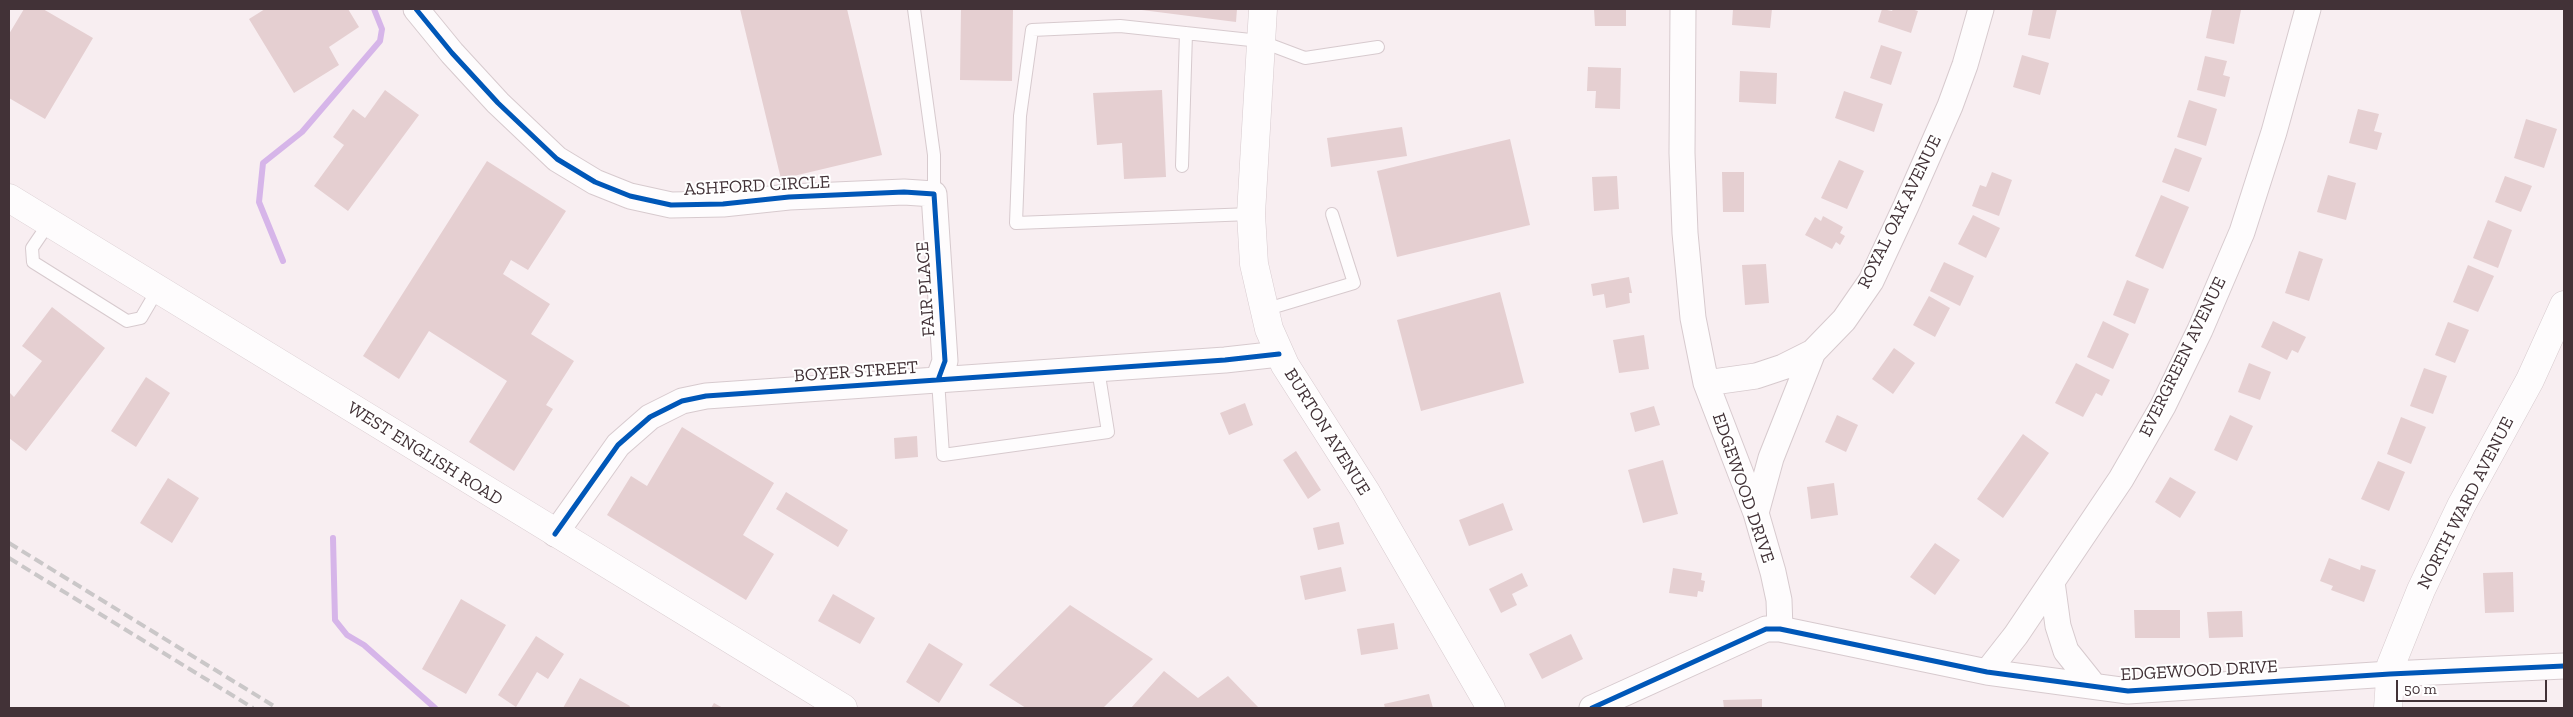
<!DOCTYPE html>
<style>
body{margin:0}
#map{position:relative;width:2573px;height:717px;overflow:hidden;background:#f8eef1;font-family:"Zilla Slab",serif}
canvas{display:block}
.frame{position:absolute;inset:0;border:10px solid #423237;pointer-events:none}
.scale{position:absolute;left:2396px;top:680px;width:151px;height:22px;box-sizing:border-box;border:2px solid #423237;border-top:0;padding-left:6px;font-size:15px;line-height:18px;white-space:nowrap;color:#423237;-webkit-text-stroke:4px #fff;paint-order:stroke}
</style>
<div id="map">
<canvas width="2573" height="717"></canvas>
<div class="frame"></div>
<div class="scale">50 m</div>
</div>
<script>
const ctx = document.querySelector('canvas').getContext('2d');
ctx.lineJoin = 'round';
const poly = rows => new Path2D(rows.map(r => 'M' + r).join(''));
function stroke(path, color, width, dash) { ctx.strokeStyle = color; ctx.lineWidth = width; ctx.lineCap = dash ? 'butt' : 'round'; ctx.setLineDash(dash || []); ctx.stroke(path); }
function fill(path, color) { ctx.fillStyle = color; ctx.fill(path, 'evenodd'); }
function write(font, color, halo, rows, align = 'center') {
  ctx.font = font + ' "Zilla Slab",serif'; ctx.lineWidth = 4; ctx.setLineDash([]); ctx.textBaseline = 'middle'; ctx.strokeStyle = halo; ctx.fillStyle = color; for (const [text, x, y, turn = 0] of rows) {
    ctx.save(); ctx.translate(x, y); ctx.rotate((+turn || 0) * Math.PI / 180); ctx.textAlign = isNaN(turn) ? turn : align; if (halo) ctx.strokeText(text, 0, 0); ctx.fillText(text, 0, 0); ctx.restore();
  }
}
const stream = poly([
 [283,261,259,202,263,163,302,132,380,41,382,29,374,9],
 [333,538,335,620,347,635,364,645,435,708]
]);
const building = poly([
 [24,9,43,9,93,38,45,119,9,98,9,34],
 [265,9,348,9,359,27,329,47,339,65,294,93,249,19],
 [740,9,847,9,882,155,781,179],
 [961,9,1013,9,1012,81,960,80],
 [1134,9,1237,9,1236,22],
 [1594,9,1626,9,1626,26,1595,26],
 [1733,9,1772,9,1770,28,1732,25],
 [1882,9,1892,11,1893,9,1911,9,1918,11,1911,33,1878,22],
 [2033,9,2057,9,2050,39,2028,35],
 [2212,9,2241,10,2234,44,2206,38],
 [1881,45,1902,52,1891,85,1870,78],
 [2022,55,2049,63,2040,95,2013,87],
 [2205,56,2227,61,2223,75,2230,77,2225,97,2197,90],
 [1588,67,1621,68,1620,109,1595,108,1596,91,1587,91],
 [1740,71,1777,73,1776,104,1739,102],
 [385,90,419,115,348,211,314,186,344,145,333,137,353,109,365,118],
 [1162,90,1166,177,1124,179,1122,143,1097,145,1093,93],
 [1844,91,1883,104,1874,132,1835,118],
 [2189,100,2217,109,2206,146,2177,137],
 [2358,109,2379,114,2374,131,2382,133,2377,150,2349,143],
 [2526,119,2557,129,2544,168,2514,158],
 [1402,127,1407,156,1331,167,1327,138],
 [1510,139,1530,225,1397,257,1377,171],
 [2175,148,2202,158,2189,192,2162,182],
 [1839,160,1864,171,1847,209,1821,198],
 [487,161,566,211,528,270,511,260,503,274,550,304,531,334,574,361,546,405,553,409,514,471,469,442,507,381,429,331,399,379,363,356],
 [1722,172,1744,172,1744,212,1723,212],
 [1992,172,2012,180,1999,216,1972,206,1980,185,1986,187],
 [2328,175,2356,183,2346,220,2317,212],
 [1617,176,1619,209,1594,211,1592,177],
 [2505,176,2532,186,2521,212,2495,202],
 [2161,195,2189,207,2163,269,2135,256],
 [1973,215,2000,228,1986,258,1958,244],
 [1823,216,1843,227,1840,233,1845,236,1840,245,1836,242,1832,249,1805,235,1815,217,1821,221],
 [2488,220,2512,230,2498,268,2473,258],
 [2299,251,2323,259,2309,301,2285,293],
 [1944,262,1974,276,1960,306,1930,291],
 [1766,264,1769,303,1745,305,1742,265],
 [2468,265,2494,276,2478,312,2453,302],
 [1629,277,1632,293,1629,293,1630,303,1606,308,1604,294,1593,296,1591,284],
 [2127,280,2149,289,2135,324,2113,315],
 [1500,292,1524,383,1421,411,1397,320],
 [1929,296,1950,308,1935,337,1913,325],
 [52,307,105,348,26,451,9,438,9,392,14,397,42,361,22,346],
 [2103,321,2129,334,2113,369,2087,357],
 [2273,321,2306,337,2298,353,2292,350,2287,360,2261,347],
 [2448,322,2469,330,2455,363,2435,355],
 [1644,335,1649,369,1619,373,1613,340],
 [1894,348,1915,363,1893,394,1872,379],
 [2076,363,2110,380,2102,396,2096,393,2083,417,2055,403],
 [2249,363,2271,372,2260,400,2238,392],
 [2424,368,2447,376,2433,414,2410,406],
 [146,377,170,393,136,447,111,431],
 [1245,403,1253,425,1229,435,1220,413],
 [1654,406,1660,425,1635,432,1630,413],
 [1837,415,1858,425,1846,452,1825,442],
 [2230,415,2253,426,2237,461,2214,450],
 [2401,417,2426,427,2411,464,2387,454],
 [682,427,774,483,743,535,774,554,746,600,607,515,631,476,647,486],
 [2023,434,2049,453,2003,518,1977,499],
 [917,436,918,457,895,459,894,438],
 [1296,451,1321,490,1308,499,1283,460],
 [1663,460,1678,514,1643,523,1628,470],
 [2378,461,2405,472,2389,511,2361,499],
 [2170,477,2196,492,2180,518,2155,502],
 [168,478,199,498,172,543,140,523],
 [1834,483,1838,515,1811,519,1807,487],
 [786,492,848,530,838,547,776,509],
 [1503,503,1513,530,1469,546,1459,520],
 [1339,522,1344,544,1318,550,1313,528],
 [1935,543,1960,560,1935,595,1910,577],
 [2329,558,2360,570,2361,565,2376,570,2364,602,2331,590,2333,586,2320,581],
 [1341,567,1346,591,1305,600,1300,576],
 [1673,568,1702,573,1701,580,1705,581,1703,592,1698,591,1697,597,1669,593],
 [2513,572,2514,612,2485,613,2483,573],
 [1522,573,1528,586,1512,594,1517,605,1501,613,1489,589],
 [833,594,875,618,860,644,818,621],
 [461,599,506,625,466,694,422,669],
 [1070,605,1153,659,1103,708,1026,708,989,685],
 [2134,610,2180,610,2180,638,2135,638],
 [2242,611,2243,637,2209,638,2207,612],
 [1394,623,1398,649,1361,655,1357,629],
 [1571,634,1583,659,1542,679,1529,654],
 [536,636,564,654,548,679,537,672,516,707,498,695],
 [929,643,963,664,939,703,906,682],
 [1164,671,1198,698,1228,676,1259,708,1131,708],
 [580,678,630,706,629,708,563,708],
 [1429,694,1433,708,1385,708,1384,704],
 [1762,699,1762,708,1724,708,1723,700],
 [714,703,723,708,711,708]
]);
const lane = poly([
 [914,9,934,155,934,194],
 [1182,166,1186,33],
 [1251,214,1016,223,1020,116,1032,30,1120,26,1260,41,1305,58,1378,47],
 [49,223,32,248,33,262,127,321,141,318,158,289],
 [1264,310,1354,283,1332,214],
 [938,380,943,455,1108,432,1098,369]
]);
const street = poly([
 [416,9,452,53,498,103,557,159,595,182,630,196,671,205,723,204,789,197,904,192,934,194,945,361,938,380],
 [1683,9,1682,153,1685,233,1693,318,1706,383,1756,513,1773,572,1779,600,1780,629],
 [1706,383,1756,376,1783,367,1813,352,1844,320,1871,281,1906,206,1950,106,1965,65,1981,9],
 [1756,513,1771,458,1813,352],
 [555,534,618,445,650,417,682,401,706,396,1225,360,1279,354],
 [2052,582,2058,626,2066,651,2094,686],
 [1987,672,2016,635,2121,479,2163,406,2200,330,2242,232,2274,132,2308,9],
 [1592,708,1766,629,1780,629,1987,672,2128,691,2390,674,2564,666]
]);
const secondary = poly([
 [1263,9,1251,214,1254,264,1269,329,1285,365,1366,492,1491,708],
 [9,198,843,708],
 [2388,708,2391,665,2421,590,2461,506,2530,380,2564,305]
]);
const rail = poly([
 [9,543,277,708],
 [9,558,253,708]
]);
const cycleway = poly([
 [416,9,452,53,498,103,557,159,595,182,630,196,671,205,723,204,789,197,904,192,934,194,945,361,938,380],
 [555,534,618,445,650,417,682,401,706,396,1225,360,1279,354],
 [1592,708,1766,629,1780,629,1987,672,2128,691,2390,674,2564,666]
]);
const streetNames = [
 ["ASHFORD CIRCLE",757,186,-3],
 ["ROYAL OAK AVENUE",1900,212,-64],
 ["FAIR PLACE",926,289,-94],
 ["EVERGREEN AVENUE",2183,357,-64],
 ["BOYER STREET",856,372,-4],
 ["BURTON AVENUE",1327,432,58],
 ["WEST ENGLISH ROAD",425,454,32],
 ["EDGEWOOD DRIVE",1743,488,71],
 ["NORTH WARD AVENUE",2466,503,-63],
 ["EDGEWOOD DRIVE",2199,671,-3]
];
stroke(stream, '#d6b5e9', 6);
fill(building, '#e5cfd1');
stroke(lane, '#d7cace', 14);
stroke(street, '#d7cace', 27);
stroke(secondary, '#d7cace', 29);
stroke(lane, '#fefcfd', 12);
stroke(street, '#fefcfd', 25);
stroke(secondary, '#fefcfd', 28);
stroke(rail, '#cac7c8', 4, [10, 5]);
stroke(cycleway, '#0057b8', 5);
write('18px', '#423237', '#fff', streetNames);
</script>
